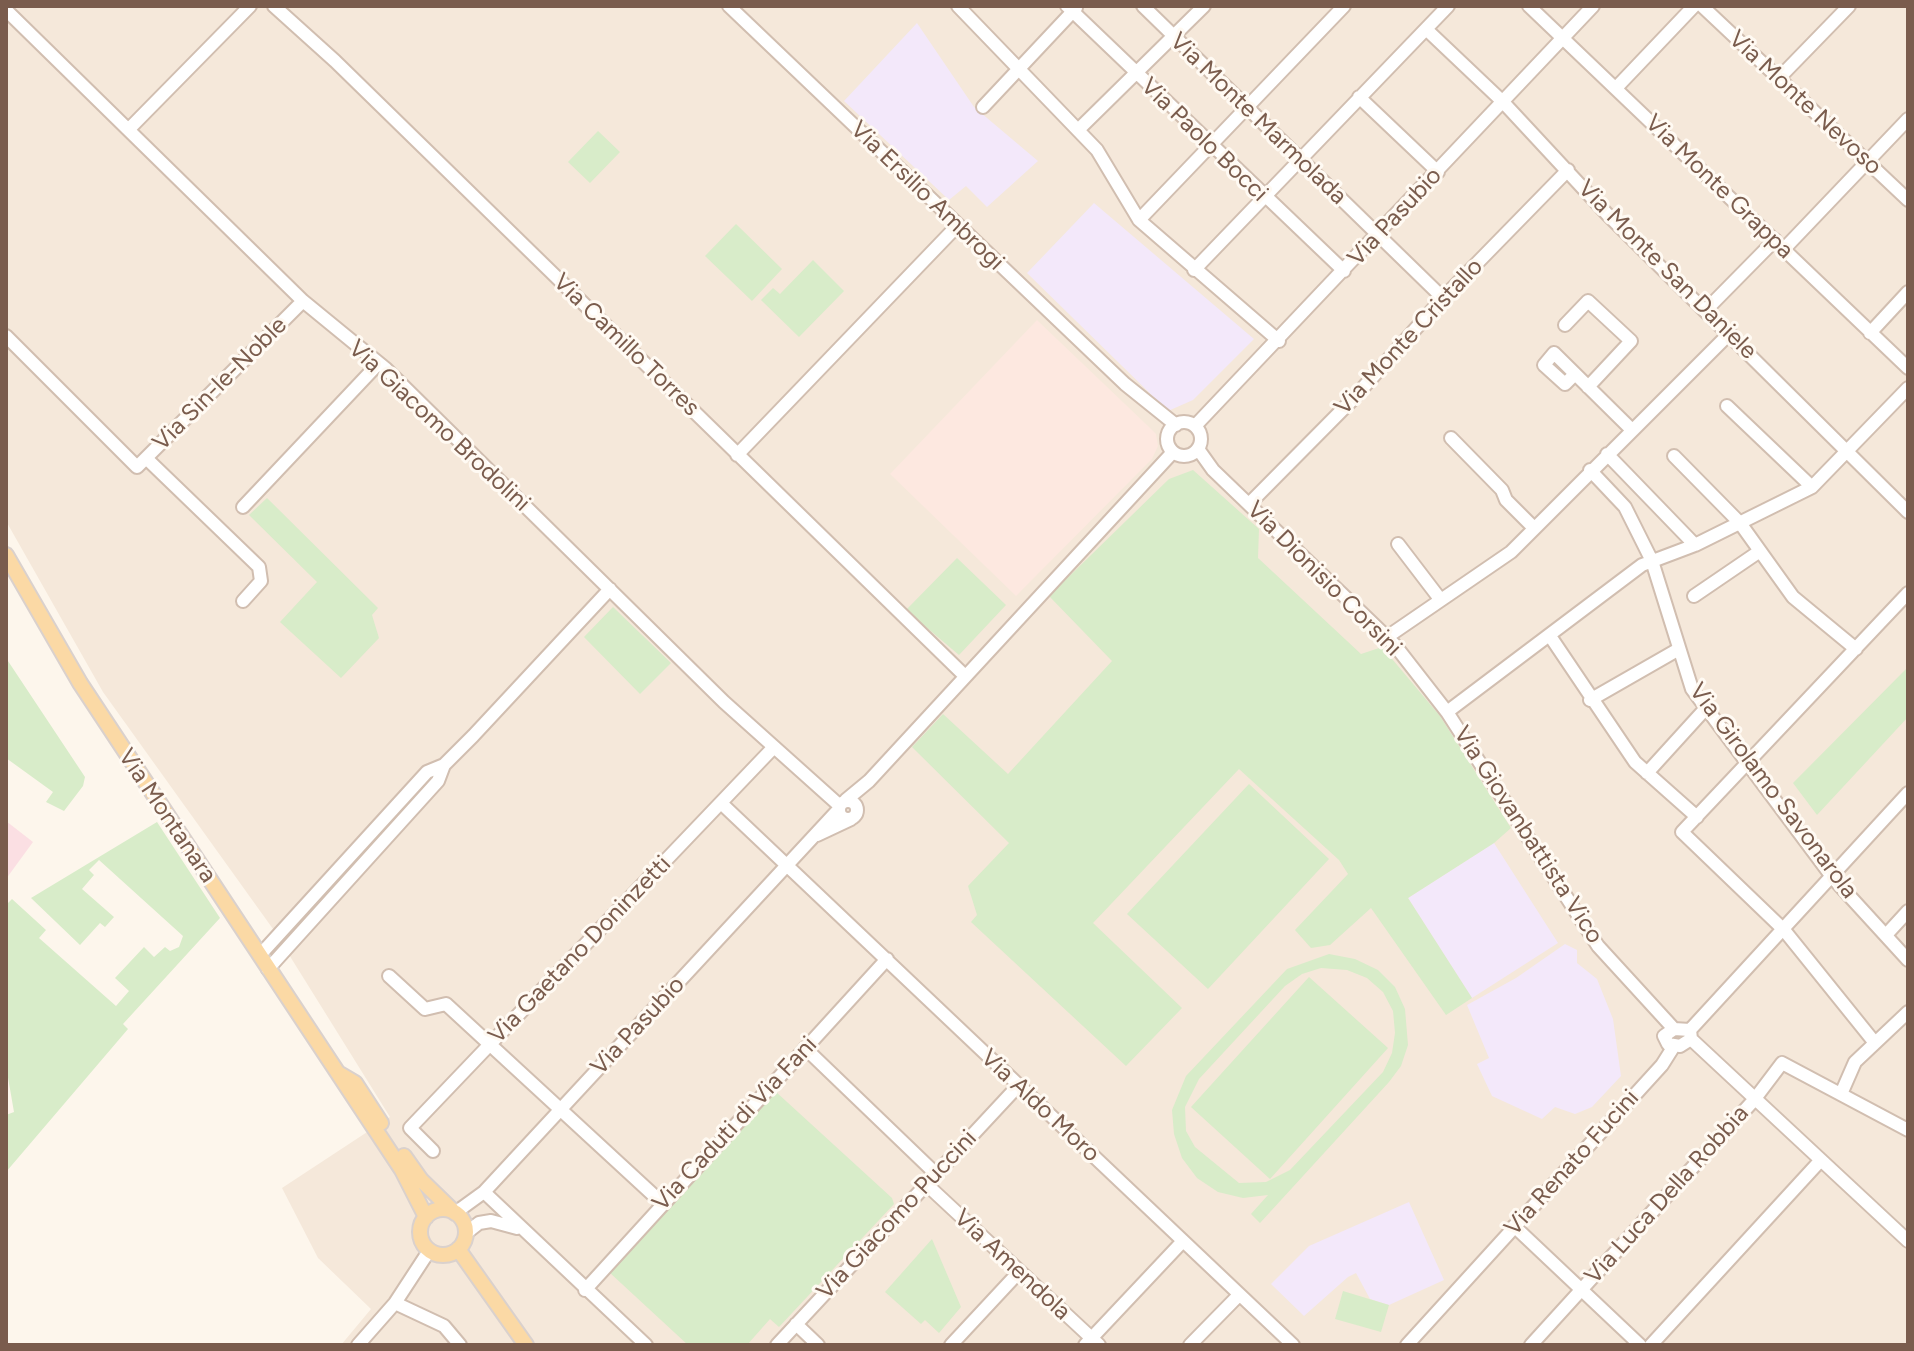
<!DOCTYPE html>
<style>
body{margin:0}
#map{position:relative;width:1914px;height:1351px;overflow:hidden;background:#fdf6ec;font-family:Figtree,sans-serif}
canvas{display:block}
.frame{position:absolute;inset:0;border:8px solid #7a5c4d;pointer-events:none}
</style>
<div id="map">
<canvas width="1914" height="1351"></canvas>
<div class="frame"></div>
</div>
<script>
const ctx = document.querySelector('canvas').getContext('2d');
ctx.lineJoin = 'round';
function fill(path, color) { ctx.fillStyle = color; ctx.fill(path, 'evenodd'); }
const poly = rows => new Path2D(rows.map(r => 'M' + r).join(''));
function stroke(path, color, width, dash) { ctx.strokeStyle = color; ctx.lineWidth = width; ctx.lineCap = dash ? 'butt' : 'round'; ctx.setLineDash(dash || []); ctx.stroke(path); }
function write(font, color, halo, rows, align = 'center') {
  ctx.font = font + ' Figtree,sans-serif'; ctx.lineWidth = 6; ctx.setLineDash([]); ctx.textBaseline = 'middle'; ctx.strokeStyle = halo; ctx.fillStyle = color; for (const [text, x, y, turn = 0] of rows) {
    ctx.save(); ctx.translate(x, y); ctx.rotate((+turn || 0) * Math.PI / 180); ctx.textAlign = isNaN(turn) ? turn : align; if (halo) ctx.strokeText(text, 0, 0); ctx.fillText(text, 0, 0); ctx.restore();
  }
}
const residential = poly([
 [6,6,1908,6,1908,1345,341,1345,371,1309,318,1258,282,1188,390,1117,273,929,103,692,6,521]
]);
const commercial = poly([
 [1037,320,1147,425,1156,434,1158,446,1152,459,1016,596,890,474]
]);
const education = poly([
 [917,23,974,107,1038,161,987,207,966,186,949,200,844,101],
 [1094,203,1254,339,1193,400,1168,411,1027,273],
 [1494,843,1558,943,1472,998,1408,898],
 [1565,944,1577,950,1577,963,1597,979,1613,1019,1621,1076,1592,1107,1575,1114,1555,1107,1542,1119,1492,1096,1477,1064,1489,1058,1467,1005,1516,978],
 [1409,1202,1444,1280,1389,1305,1370,1299,1356,1273,1348,1277,1304,1316,1271,1284,1309,1246]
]);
const medical = poly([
 [6,821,33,842,6,879]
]);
const green = poly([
 [598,131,620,152,590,183,568,162],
 [736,224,782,269,752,301,705,256],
 [813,260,844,291,799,337,761,300,773,288,780,294],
 [1193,470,1259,529,1258,558,1361,654,1382,647,1440,716,1511,828,1494,843,1408,898,1472,998,1446,1015,1371,908,1330,945,1311,948,1295,930,1348,874,1339,860,1239,769,1093,923,1182,1008,1126,1066,971,922,977,915,968,886,1009,843,912,747,943,714,1008,774,1112,661,1049,596,1169,479],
 [267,498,378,608,372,615,379,638,341,678,280,622,317,582,249,515],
 [957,558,1006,605,959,655,906,610],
 [613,607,671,663,640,694,584,637],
 [6,658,85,777,83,786,64,811,46,802,53,792,6,758],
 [1908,667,1908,717,1817,815,1793,783],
 [1249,784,1329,859,1208,989,1127,914],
 [157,822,220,918,123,1024,128,1029,6,1172,6,1115,14,1112,6,1066,6,905,12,899,46,930,39,938,116,1006,129,991,115,978,144,947,154,957,165,947,170,951,179,947,183,936,99,860,89,870,94,875,82,889,114,917,105,927,100,923,80,945,31,898],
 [1329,954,1355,959,1378,970,1395,987,1405,1009,1408,1045,1401,1066,1389,1082,1260,1223,1251,1214,1268,1195,1243,1198,1218,1192,1197,1178,1182,1158,1174,1134,1172,1110,1186,1076,1287,969],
 [1321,968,1347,970,1367,978,1383,992,1393,1011,1395,1033,1392,1053,1383,1072,1290,1170,1266,1182,1239,1183,1195,1147,1186,1131,1185,1107,1199,1079,1285,986,1302,974],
 [1309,977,1388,1048,1270,1179,1191,1107],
 [775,1091,892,1198,894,1204,779,1327,770,1319,747,1345,688,1345,609,1272],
 [932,1239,961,1307,939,1333,925,1320,921,1324,885,1292],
 [1343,1291,1389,1305,1381,1332,1335,1319]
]);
const minor = poly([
 [274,6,335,61,965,676],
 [729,6,1125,384,1176,425],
 [958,6,1097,150,1139,220,1279,341],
 [1067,6,1344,271],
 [1143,6,1443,298],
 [1529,6,1908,368],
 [1702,6,1908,200],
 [6,10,303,301,386,369,724,702,840,806],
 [1426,29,1503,102,1607,214,1908,512],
 [1779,78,1849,6],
 [1616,88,1694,6],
 [1359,97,1438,172],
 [983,107,1076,8],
 [129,129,250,6],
 [1078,130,1204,6],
 [1139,220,1344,6],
 [1784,249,1908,119],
 [1194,270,1448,6],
 [1706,310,1775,240],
 [1565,325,1588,301,1631,341,1588,387],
 [1870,333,1908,292],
 [6,336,137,467,303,301],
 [1575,374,1565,384,1544,365,1554,353,1632,430],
 [1727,406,1812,487],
 '1167 439a17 17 0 1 1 34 0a17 17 0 1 1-34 0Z',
 [1195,426,1593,6],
 [1451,438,1502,490,1506,500,1534,528],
 [1198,449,1213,470,1394,644,1447,712,1598,946,1674,1029],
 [1607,454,1695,545],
 [737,455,958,225],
 [1674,456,1740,523,1793,597,1856,649],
 [146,458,259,567,261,581,243,601],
 [1590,470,1625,507,1652,561,1692,689,1833,878,1908,960],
 [1249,504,1353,399,1443,298,1568,170],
 [243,507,379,363],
 [1398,544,1440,599],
 [1694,596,1760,551],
 [1550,636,1635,762,1697,817],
 [1387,637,1511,552,1730,333],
 [1590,700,1679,649],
 [1447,712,1642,565,1695,545,1812,487,1908,388],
 [1647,773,1707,707],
 [846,800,869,781,1173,452],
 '839 810a9 9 0 1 1 18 0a9 9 0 1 1-18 0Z',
 [721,803,1293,1345],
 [817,835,851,819],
 [1886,935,1908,911],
 [260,955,427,772,444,765,473,736,610,589],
 [268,969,438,781,444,765],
 [389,976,425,1009,446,1004,662,1203],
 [1674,1029,1690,1030,1691,1039,1680,1046,1668,1044,1664,1036,1674,1029],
 [1690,1030,1908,793],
 [1691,1039,1908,1241],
 [1875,1043,1784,930,1682,832,1908,593],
 [805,1048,935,1173],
 [1841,1094,1855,1062,1908,1012],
 [433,1151,410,1128,773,748],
 [926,1184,1099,1345],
 [484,1192,646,1345],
 [455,1213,484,1192,839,809],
 [1514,1226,1640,1345],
 [465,1234,479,1223,491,1221,517,1228],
 [585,1290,887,959],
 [395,1303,444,1326,460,1345],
 [796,1324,818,1345],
 [358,1345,395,1303,429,1251],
 [777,1345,1018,1086],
 [951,1345,1019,1272],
 [1085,1345,1183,1241],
 [1190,1345,1239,1295],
 [1407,1345,1662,1065,1674,1046],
 [1531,1345,1754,1100,1782,1063,1908,1130],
 [1651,1345,1820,1161]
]);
const major = poly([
 [6,555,80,683,402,1170,426,1217],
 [338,1073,355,1083,381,1123],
 [404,1156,421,1180,455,1213],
 '420 1232a23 23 0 1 1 46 0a23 23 0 1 1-46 0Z',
 [458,1249,526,1345]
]);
const streetNames = [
 ["Via Monte Nevoso",1805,103,43],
 ["Via Monte Marmolada",1258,119,44],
 ["Via Paolo Bocci",1204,140,44],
 ["Via Monte Grappa",1719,187,44],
 ["Via Ersilio Ambrogi",927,196,44],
 ["Via Pasubio",1395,217,-47],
 ["Via Monte San Daniele",1667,270,45],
 ["Via Monte Cristallo",1409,337,-47],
 ["Via Camillo Torres",626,345,44],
 ["Via Sin-le-Noble",220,384,-45],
 ["Via Giacomo Brodolini",439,426,43],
 ["Via Dionisio Corsini",1324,579,45],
 ["Via Girolamo Savonarola",1773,791,53],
 ["Via Montanara",167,816,56],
 ["Via Giovanbattista Vico",1528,835,57],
 ["Via Gaetano Doninzetti",580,950,-46],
 ["Via Pasubio",638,1026,-47],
 ["Via Aldo Moro",1040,1106,43],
 ["Via Caduti di Via Fani",735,1124,-47],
 ["Via Renato Fucini",1572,1163,-48],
 ["Via Luca Della Robbia",1667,1195,-48],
 ["Via Giacomo Puccini",897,1215,-47],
 ["Via Amendola",1012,1265,43]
];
fill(residential, '#f5e8da');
fill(commercial, '#fde8e0');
fill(education, '#f3e8fa');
fill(medical, '#fbdfe3');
fill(green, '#d8ecc9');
stroke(minor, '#d1beb0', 16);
stroke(major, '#dad1cd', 18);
stroke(minor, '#fff', 12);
stroke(major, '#fbd9a5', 14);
write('24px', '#7a5c4d', '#fffaf3', streetNames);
</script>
